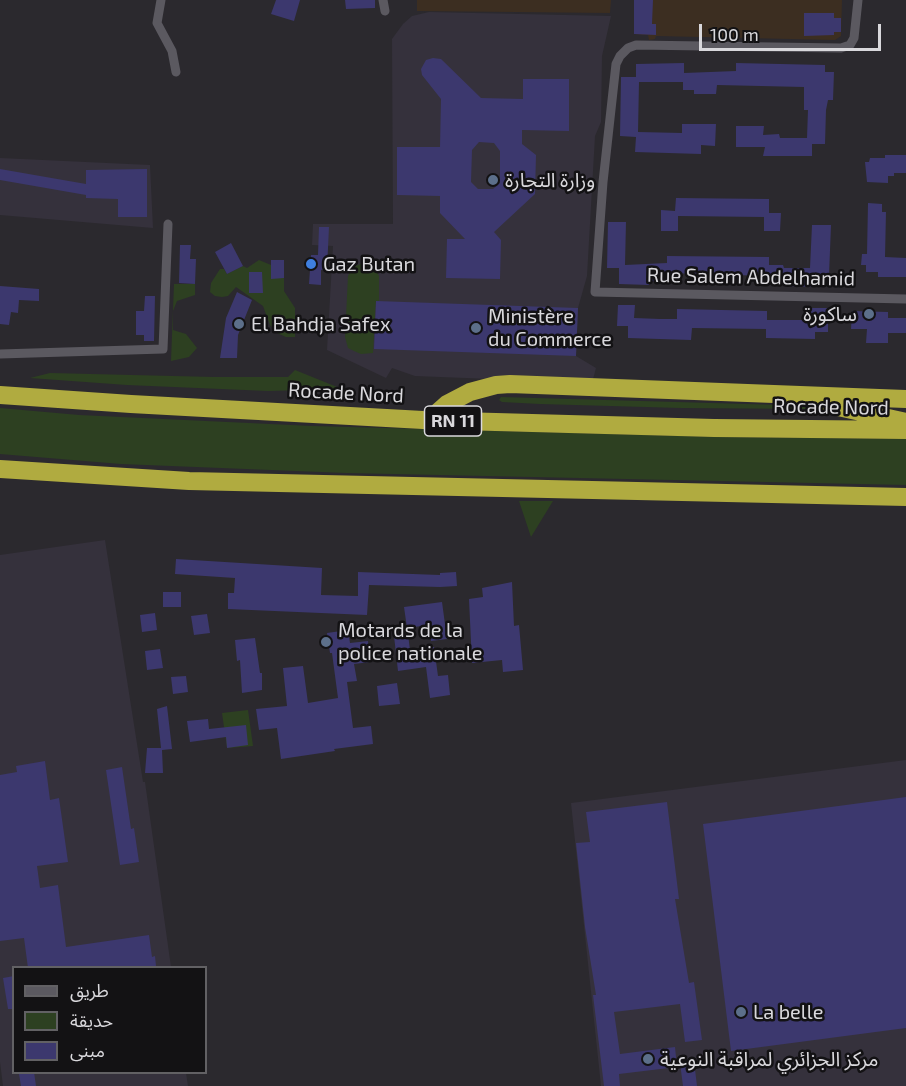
<!DOCTYPE html>
<meta charset="utf-8">
<style>
body{margin:0}
#map{position:relative;width:906px;height:1086px;overflow:hidden;background:#2b292e;font-family:"Exo 2","Noto Sans Arabic",sans-serif}
canvas{display:block}
.legend{position:absolute;left:12px;top:966px;width:195px;height:108px;box-sizing:border-box;background:#131214;border:2px solid #626164;margin:0;padding:8px 10px;list-style:none;font-size:18px;color:#d9d8dc}
.legend li{display:flex;align-items:center;gap:12px;height:30px}
.legend b{width:30px;border:2px solid #626164}
.scale{position:absolute;left:699px;top:24px;width:182px;height:27px;box-sizing:border-box;border:3px solid #d9d8dc;border-top:0;padding-left:8px;font-size:18px;line-height:21px;white-space:nowrap;color:#d9d8dc;-webkit-text-stroke:4px #131214;paint-order:stroke}
</style>
<div id="map">
<canvas width="906" height="1086"></canvas>
<ul class="legend">
<li><b style="height:8px;background:#5b5960"></b>طريق</li>
<li><b style="height:16px;background:#2d4021"></b>حديقة</li>
<li><b style="height:16px;background:#3c386e"></b>مبنى</li>
</ul>
<div class="scale">100 m</div>
</div>
<script>
const ctx = document.querySelector('canvas').getContext('2d');
ctx.lineJoin = 'round';
function fill(path, color) { ctx.fillStyle = color; ctx.fill(path, 'evenodd'); }
const poly = rows => new Path2D(rows.map(r => 'M' + r).join(''));
function stroke(path, color, width, dash) { ctx.strokeStyle = color; ctx.lineWidth = width; ctx.lineCap = dash ? 'butt' : 'round'; ctx.setLineDash(dash || []); ctx.stroke(path); }
function write(font, color, halo, rows, align = 'center') {
  ctx.font = font + ' "Exo 2","Noto Sans Arabic",sans-serif'; ctx.lineWidth = 5; ctx.setLineDash([]); ctx.textBaseline = 'middle'; ctx.strokeStyle = halo; ctx.fillStyle = color; for (const [text, x, y, turn = 0] of rows) {
    ctx.save(); ctx.translate(x, y); ctx.rotate((+turn || 0) * Math.PI / 180); ctx.textAlign = isNaN(turn) ? turn : align; if (halo) ctx.strokeText(text, 0, 0); ctx.fillText(text, 0, 0); ctx.restore();
  }
}
const built = poly([
 [429,12,611,16,602,56,601,122,595,136,587,276,578,308,576,356,596,368,592,383,415,376,392,368,386,378,327,350,333,246,312,245,313,224,393,224,392,39,403,24,412,16],
 [0,158,150,165,153,228,0,215],
 [105,540,143,782,145,782,171,967,14,968,14,1072,186,1073,188,1086,3,1086,0,1062,0,555],
 [906,760,906,1086,601,1086,571,803]
]);
const education = poly([
 [417,0,611,0,610,13,417,11],
 [634,0,842,0,841,36,835,40,656,36,655,39,649,40,648,35,634,34]
]);
const green = poly([
 [259,260,271,265,271,278,284,278,284,291,295,308,295,337,286,337,277,333,270,325,263,306,236,287,228,296,222,297,215,296,210,292,211,283,220,269,224,269,227,274,243,266,247,268],
 [363,263,374,266,379,276,379,301,376,301,373,353,361,354,354,351,348,348,345,337,348,276,353,267],
 [174,284,195,284,195,295,177,301,173,311,173,330,186,334,197,348,189,357,171,361],
 [295,370,342,389,268,391,127,385,30,378,50,373,214,377,288,377],
 [501,397,816,406,818,408,816,409,681,408,540,404,502,402,499,400],
 [0,408,79,415,312,426,718,437,906,439,906,485,346,473,121,464,0,454],
 [519,501,553,501,531,537],
 [248,710,253,746,227,748,222,713]
]);
const building = poly([
 [276,0,300,0,294,21,271,14],
 [345,0,375,0,375,8,346,9],
 [634,0,653,0,652,24,656,24,656,35,634,34],
 [804,13,834,13,834,18,841,18,841,32,834,32,834,35,804,36],
 [433,58,441,59,481,98,523,99,523,79,569,79,569,131,522,130,522,144,536,155,535,194,494,232,501,240,500,279,446,278,447,239,465,239,440,213,440,196,397,195,397,147,440,147,441,99,422,75,421,69,426,60],
 [479,142,494,143,500,151,500,183,493,189,478,189,471,182,472,150],
 [684,63,684,73,736,71,736,63,825,65,825,72,834,72,833,100,828,100,826,110,825,144,812,144,812,156,763,156,765,147,736,147,736,126,764,126,763,135,779,134,780,138,807,138,808,110,804,110,804,87,717,85,716,94,694,94,694,90,683,90,683,82,639,82,638,132,682,133,682,124,716,124,715,146,701,145,701,154,635,152,636,137,620,136,621,77,636,77,636,64],
 [885,155,906,155,906,173,894,173,894,176,888,176,888,183,867,182,865,162,869,162,870,158,885,158],
 [0,169,86,184,86,170,147,169,147,217,118,217,118,199,86,198,86,195,0,180],
 [676,198,769,199,769,213,781,213,780,231,764,231,764,217,678,216,678,231,661,231,661,210,675,211],
 [868,203,882,204,882,212,886,212,885,257,906,258,906,277,878,277,878,272,866,272,866,265,861,265,862,254,867,254],
 [608,222,626,222,625,265,667,263,667,256,769,257,769,265,783,265,784,268,810,268,812,225,831,225,829,276,817,276,817,287,784,286,784,281,769,281,769,276,666,273,666,282,650,281,649,285,619,284,619,268,607,268],
 [319,227,329,227,327,269,321,270,321,285,309,284,311,255,318,255],
 [231,243,243,266,227,274,215,252],
 [180,245,191,245,190,259,196,259,195,284,179,283],
 [271,260,284,260,284,278,271,279],
 [249,272,262,272,263,293,249,293],
 [0,286,39,289,39,301,19,300,18,313,11,312,9,325,0,324],
 [237,292,252,300,238,335,237,358,220,358,226,318],
 [145,296,155,296,154,341,144,341,144,335,136,335,136,311,144,311],
 [376,301,578,308,576,356,374,349],
 [618,305,635,305,634,318,660,319,677,319,677,309,767,311,767,320,811,320,811,308,828,308,828,332,815,332,815,339,766,338,766,329,692,328,691,340,628,338,628,326,617,326],
 [852,311,888,312,888,318,906,318,906,333,888,333,888,343,866,343,867,329,851,329],
 [176,559,322,568,321,595,358,596,358,572,440,575,440,573,456,572,457,586,440,587,369,585,367,615,228,609,228,593,234,593,235,578,175,574],
 [512,582,514,626,519,625,523,670,503,672,502,660,472,663,469,599,483,597,482,588],
 [163,592,181,592,181,607,163,607],
 [442,602,447,639,431,641,429,625,407,628,404,607],
 [155,613,157,630,142,632,140,615],
 [207,614,210,633,194,635,191,616],
 [348,630,350,643,368,641,370,662,354,664,357,681,347,682,353,728,371,726,373,744,334,749,335,751,281,759,277,728,259,730,256,709,287,706,283,668,303,666,308,703,338,698,332,653,330,653,327,633],
 [408,634,410,650,434,647,438,676,448,675,450,695,430,698,426,667,398,671,394,636],
 [255,638,260,673,262,673,262,690,242,693,240,660,237,661,235,640],
 [160,649,163,668,147,670,145,651],
 [186,676,188,692,173,694,171,677],
 [397,683,400,704,379,706,377,686],
 [167,706,172,749,162,750,163,773,145,773,147,748,161,748,157,709],
 [208,719,209,729,246,725,248,745,227,748,226,737,190,742,187,721],
 [45,761,50,800,59,798,68,862,37,866,40,888,58,885,66,947,149,935,152,957,155,956,156,966,28,968,24,938,0,941,0,775,17,772,16,766],
 [122,767,131,829,134,828,139,862,120,865,106,770],
 [906,797,906,1028,731,1051,703,824],
 [667,802,679,899,675,899,689,983,694,982,702,1040,685,1042,680,1004,614,1012,620,1054,675,1047,677,1067,619,1074,620,1086,604,1086,593,995,596,995,585,927,576,843,590,842,586,812],
 [14,976,14,1009,8,1009,3,978],
 [694,1061,697,1086,683,1086,680,1063],
 [34,1072,36,1086,21,1086,19,1074]
]);
const street = poly([
 [161,0,157,23,172,51,176,72],
 [383,0,385,11],
 [858,0,854,38,850,45,841,48,636,45,628,48,620,56,616,64,603,182,595,292,906,299],
 [0,354,163,349,168,224]
]);
const highway = poly([
 [0,395,131,404,423,420,714,428,906,430],
 [829,405,906,422],
 [429,420,447,404,470,392,496,385,510,384,906,399],
 [0,469,189,481,906,497]
]);
const markers = [
 [493,180,6,"#5c6f8a"],
 [311,264,6,"#3f7fe0"],
 [869,314,6,"#5c6f8a"],
 [239,324,6,"#5c6f8a"],
 [476,328,6,"#5c6f8a"],
 [326,642,6,"#5c6f8a"],
 [741,1012,6,"#5c6f8a"],
 [648,1059,6,"#5c6f8a"]
];
const shields = [
 [453,421,57]
];
const shieldNames = [
 ["RN 11",453,421]
];
const poiNames = [
 ["وزارة التجارة",505,180],
 ["Gaz Butan",323,264],
 ["ساكورة",857,314,"right"],
 ["Ministère",488,316],
 ["du Commerce",488,339],
 ["El Bahdja Safex",251,324],
 ["Motards de la",338,630],
 ["police nationale",338,653],
 ["La belle",753,1012],
 ["مركز الجزائري لمراقبة النوعية",660,1059]
];
const streetNames = [
 ["Rue Salem Abdelhamid",751,277,1],
 ["Rocade Nord",346,393,3],
 ["Rocade Nord",831,407,1]
];
fill(built, '#35313c');
fill(education, '#3c2e21');
fill(green, '#2d4021');
fill(building, '#3c386e');
stroke(street, '#5b5960', 9);
stroke(highway, '#b0ab40', 18);
for (const [x, y, r, color] of markers) { const dot = new Path2D(); dot.arc(x, y, r, 0, 2 * Math.PI); ctx.fillStyle = color; ctx.fill(dot); stroke(dot, '#131214', 2); }
for (const [x, y, w] of shields) { const box = new Path2D(); box.roundRect(x - w / 2, y - 15, w, 30, 4.5); ctx.fillStyle = '#131214'; ctx.fill(box); stroke(box, '#d9d8dc', 1.5); }
write('bold 18px', '#d9d8dc', null, shieldNames);
write('20px', '#d9d8dc', '#131214', poiNames, 'left');
write('20px', '#d9d8dc', '#131214', streetNames);
</script>
